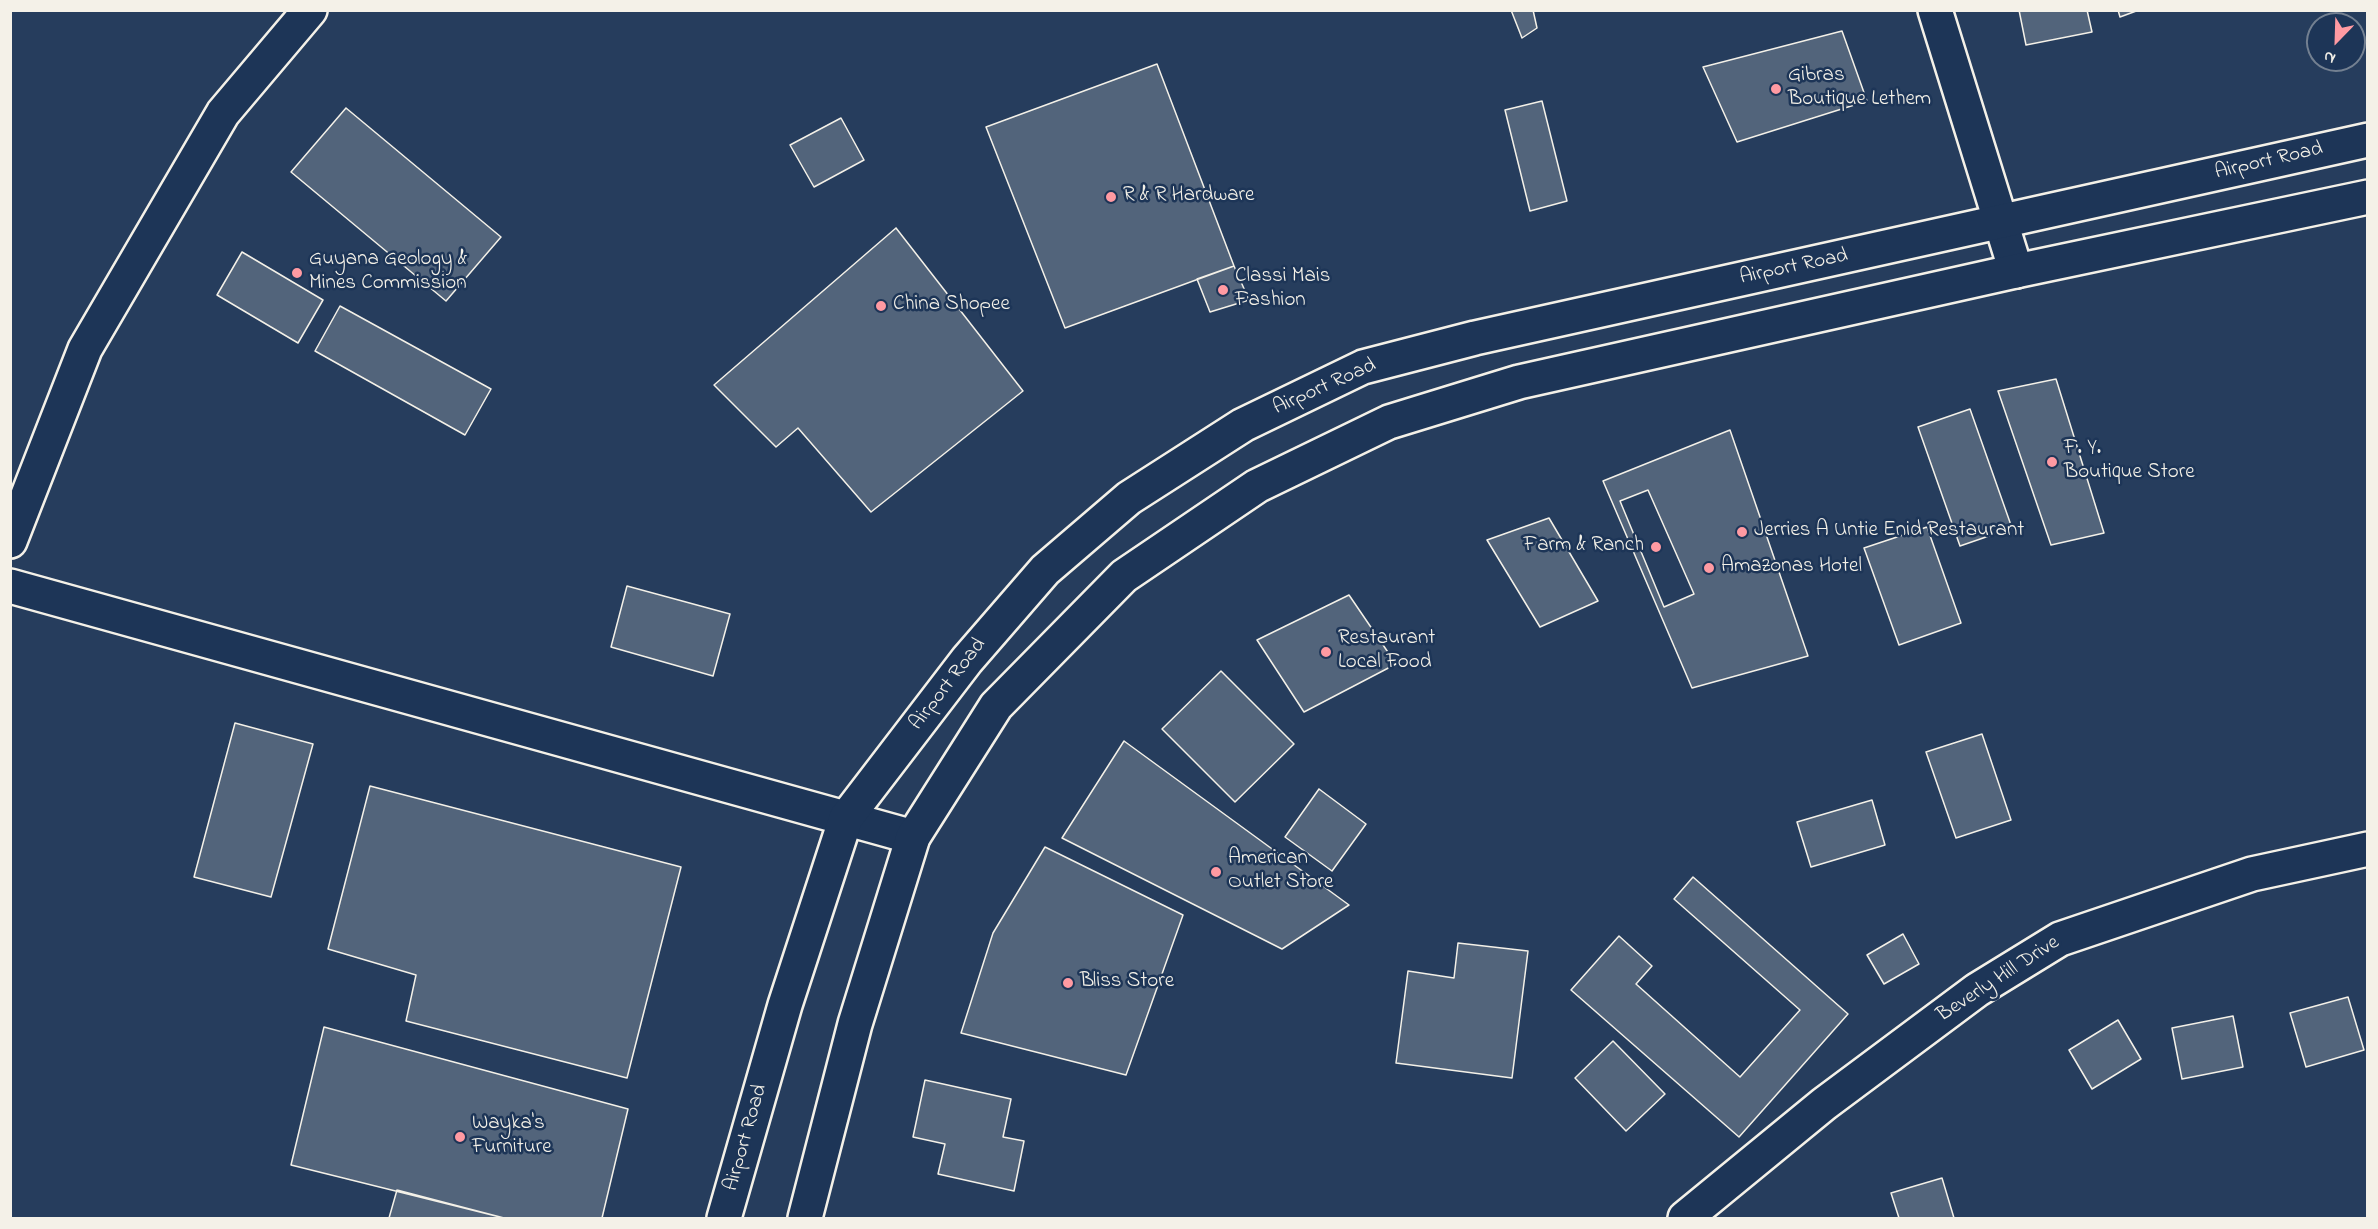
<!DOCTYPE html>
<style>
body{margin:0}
#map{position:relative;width:2378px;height:1229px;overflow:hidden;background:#263d5d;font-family:"Indie Flower",sans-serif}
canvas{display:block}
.frame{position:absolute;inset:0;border:12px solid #f4f1e8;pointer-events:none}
.north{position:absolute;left:2306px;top:12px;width:60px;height:60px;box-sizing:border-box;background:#1d3557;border:2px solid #738091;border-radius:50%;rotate:203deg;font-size:16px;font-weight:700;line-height:24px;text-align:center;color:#f4f1e8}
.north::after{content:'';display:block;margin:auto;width:21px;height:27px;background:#ff9aa2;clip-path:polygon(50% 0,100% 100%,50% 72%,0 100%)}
</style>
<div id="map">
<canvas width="2378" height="1229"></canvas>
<div class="frame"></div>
<div class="north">N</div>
</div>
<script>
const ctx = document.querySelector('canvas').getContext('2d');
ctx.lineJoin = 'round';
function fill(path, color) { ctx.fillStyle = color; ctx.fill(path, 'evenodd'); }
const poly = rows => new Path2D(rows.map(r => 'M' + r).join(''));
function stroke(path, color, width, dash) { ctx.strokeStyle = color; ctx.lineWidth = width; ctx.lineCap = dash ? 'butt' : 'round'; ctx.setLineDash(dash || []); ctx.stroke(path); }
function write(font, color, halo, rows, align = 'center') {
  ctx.font = font + ' "Indie Flower",sans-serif'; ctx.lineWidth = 5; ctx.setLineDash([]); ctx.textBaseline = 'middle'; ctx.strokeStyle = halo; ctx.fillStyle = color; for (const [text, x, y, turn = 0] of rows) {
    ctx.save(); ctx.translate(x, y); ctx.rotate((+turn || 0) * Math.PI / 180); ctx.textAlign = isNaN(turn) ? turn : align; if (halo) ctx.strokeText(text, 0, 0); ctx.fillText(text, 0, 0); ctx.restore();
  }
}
const building = poly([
 [1511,10,1533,10,1537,28,1522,38,1511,10],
 [2019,10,2087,10,2092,32,2026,45,2019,10],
 [2118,10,2139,10,2120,17,2118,10],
 [1842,31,1867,101,1737,142,1703,67,1842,31],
 [1157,64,1234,266,1065,328,986,127,1157,64],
 [1542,101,1567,201,1530,211,1505,110,1542,101],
 [346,108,501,237,446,301,291,172,346,108],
 [841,118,864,160,814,187,790,145,841,118],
 [896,228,1023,391,871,512,798,428,776,447,714,385,896,228],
 [242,252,323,300,298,343,217,295,242,252],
 [1234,266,1249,300,1210,312,1197,279,1234,266],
 [340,306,491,389,465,435,315,351,340,306],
 [2056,379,2104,533,2051,545,1998,391,2056,379],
 [1970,409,2012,528,1960,546,1918,427,1970,409],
 [1730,430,1808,656,1692,688,1603,481,1730,430],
 [1648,490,1694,594,1664,607,1620,501,1648,490],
 [1549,518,1598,601,1540,627,1487,540,1549,518],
 [1927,527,1961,623,1899,645,1864,548,1927,527],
 [627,586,730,614,713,676,611,647,627,586],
 [1349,595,1396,664,1304,712,1257,640,1349,595],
 [1221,671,1294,744,1235,802,1162,729,1221,671],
 [235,723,313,744,271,897,194,877,235,723],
 [1982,734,2011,820,1956,838,1926,752,1982,734],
 [1124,741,1349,905,1282,949,1062,838,1124,741],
 [370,786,681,867,627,1078,406,1021,416,975,328,949,370,786],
 [1319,789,1366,824,1332,871,1285,837,1319,789],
 [1872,800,1885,845,1811,867,1797,822,1872,800],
 [1045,847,1183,915,1126,1075,961,1033,993,933,1045,847],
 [1693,877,1848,1014,1739,1137,1571,990,1619,936,1652,966,1636,984,1740,1077,1800,1010,1674,899,1693,877],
 [1903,934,1919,964,1884,984,1867,955,1903,934],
 [1458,943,1528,951,1512,1078,1396,1063,1408,971,1454,978,1458,943],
 [2348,997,2364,1050,2306,1067,2290,1013,2348,997],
 [2233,1016,2243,1067,2182,1079,2172,1028,2233,1016],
 [2118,1020,2141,1059,2092,1089,2069,1050,2118,1020],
 [324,1027,628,1109,602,1218,504,1218,291,1165,324,1027],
 [1613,1041,1665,1094,1626,1131,1575,1078,1613,1041],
 [925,1080,1011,1099,1003,1137,1024,1141,1014,1191,938,1174,945,1144,913,1137,925,1080],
 [1942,1178,1954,1218,1899,1218,1891,1193,1942,1178],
 [397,1190,504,1218,389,1218,397,1190]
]);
const street = poly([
 [1935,10,2016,271],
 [10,541,85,349,223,113,310,10],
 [10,586,913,837],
 [1685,1218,1824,1104,1977,990,2060,939,2252,874,2368,849]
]);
const secondary = poly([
 [724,1218,785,1005,846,818,967,660,1045,570,1129,498,1243,425,1363,367,1475,338,2368,140],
 [805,1218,855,1024,913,837,996,706,1124,576,1257,486,1389,422,1519,382,2016,271,2368,197]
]);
const markers = [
 [1776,89,6,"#ff9aa2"],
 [1111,197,6,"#ff9aa2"],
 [297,273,6,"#ff9aa2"],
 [1223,290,6,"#ff9aa2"],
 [881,306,6,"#ff9aa2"],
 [2052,462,6,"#ff9aa2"],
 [1742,532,6,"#ff9aa2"],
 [1656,547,6,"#ff9aa2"],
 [1709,568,6,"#ff9aa2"],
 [1326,652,6,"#ff9aa2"],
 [1216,872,6,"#ff9aa2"],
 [1068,983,6,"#ff9aa2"],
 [460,1137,6,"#ff9aa2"]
];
const poiNames = [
 ["Gibras",1788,77],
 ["Boutique Lethem",1788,101],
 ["R & R Hardware",1123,197],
 ["Guyana Geology &",309,261],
 ["Mines Commission",309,285],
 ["Classi Mais",1235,278],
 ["Fashion",1235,302],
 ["China Shopee",893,306],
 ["F. Y.",2064,450],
 ["Boutique Store",2064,474],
 ["Jerries A Untie Enid Restaurant",1754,532],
 ["Farm & Ranch",1644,547,"right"],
 ["Amazonas Hotel",1721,568],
 ["Restaurant",1338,640],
 ["Local Food",1338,664],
 ["American",1228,860],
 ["Outlet Store",1228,884],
 ["Bliss Store",1080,983],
 ["Wayka's",472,1125],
 ["Furniture",472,1149]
];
const streetNames = [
 ["Airport Road",2269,162,-13],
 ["Airport Road",1794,268,-12],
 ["Airport Road",1325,388,-24],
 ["Airport Road",949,685,-52],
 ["Beverly Hill Drive",1999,980,-33],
 ["Airport Road",747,1138,-74]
];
fill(building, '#52647b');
stroke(building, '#f4f1e8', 1.5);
stroke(street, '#f4f1e8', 38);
stroke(secondary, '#f4f1e8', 38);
stroke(street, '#1d3557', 33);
stroke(secondary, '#1d3557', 33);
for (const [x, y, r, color] of markers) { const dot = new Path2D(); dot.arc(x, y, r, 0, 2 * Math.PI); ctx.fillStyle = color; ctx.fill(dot); stroke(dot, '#1d3557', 2); }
write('21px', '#f4f1e8', '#1d3557', poiNames, 'left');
write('21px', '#f4f1e8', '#1d3557', streetNames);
</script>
